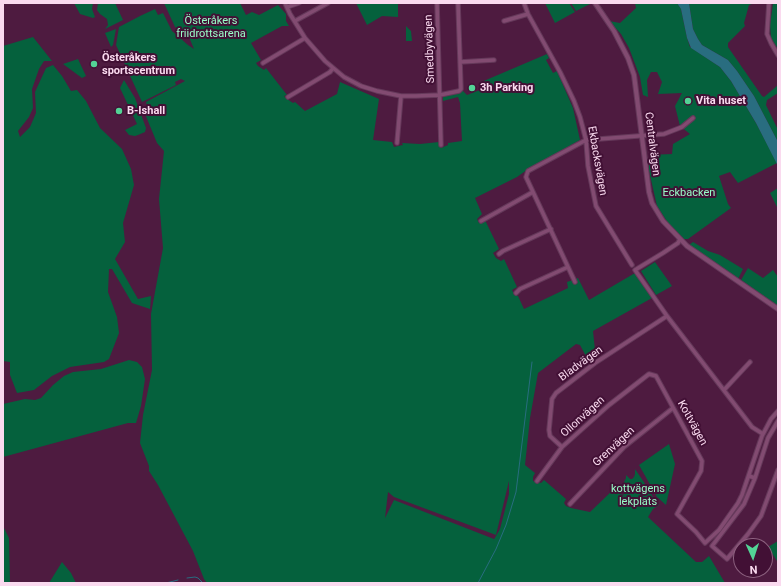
<!DOCTYPE html>
<meta charset="utf-8">
<style>
body{margin:0}
#map{position:relative;width:781px;height:586px;overflow:hidden;background:#4e1b40;font-family:Roboto,sans-serif}
canvas{display:block}
.frame{position:absolute;inset:0;border:4px solid #fadaef;pointer-events:none}
.north{position:absolute;left:733px;top:538px;width:40px;height:40px;box-sizing:border-box;background:#421035;border:1px solid #8c617f;border-radius:50%;rotate:177deg;font-size:11px;font-weight:700;line-height:16px;text-align:center;color:#fadaef}
.north::after{content:'';display:block;margin:auto;width:14px;height:18px;background:#53d396;clip-path:polygon(50% 0,100% 100%,50% 72%,0 100%)}
</style>
<div id="map">
<canvas width="781" height="586"></canvas>
<div class="frame"></div>
<div class="north">N</div>
</div>
<script>
const ctx = document.querySelector('canvas').getContext('2d');
ctx.lineJoin = 'round';
function fill(path, color) { ctx.fillStyle = color; ctx.fill(path, 'evenodd'); }
const poly = rows => new Path2D(rows.map(r => 'M' + r).join(''));
function stroke(path, color, width, dash) { ctx.strokeStyle = color; ctx.lineWidth = width; ctx.lineCap = dash ? 'butt' : 'round'; ctx.setLineDash(dash || []); ctx.stroke(path); }
function write(font, color, halo, rows, align = 'center') {
  ctx.font = font + ' Roboto,sans-serif'; ctx.lineWidth = 4; ctx.setLineDash([]); ctx.textBaseline = 'middle'; ctx.strokeStyle = halo; ctx.fillStyle = color; for (const [text, x, y, turn = 0] of rows) {
    ctx.save(); ctx.translate(x, y); ctx.rotate((+turn || 0) * Math.PI / 180); ctx.textAlign = isNaN(turn) ? turn : align; if (halo) ctx.strokeText(text, 0, 0); ctx.fillText(text, 0, 0); ctx.restore();
  }
}
const green = poly([
 [74,3,93,3,92,9,95,17,93,18,80,14],
 [98,3,115,3,123,20,105,29,108,25,107,19,100,14,97,10],
 [164,3,240,3,246,15,252,12,259,15,278,5,286,14,286,21,289,26,282,26,251,43,261,60,256,63,258,66,264,70,266,68,287,95,284,96,287,99,293,103,295,102,305,111,337,94,340,82,379,99,373,140,392,142,394,147,403,145,402,143,420,144,439,142,441,148,448,145,448,143,462,141,460,103,458,97,443,101,443,97,459,91,463,91,467,95,480,90,479,83,547,54,549,58,546,60,553,73,557,71,573,108,580,140,524,172,517,177,475,198,482,214,477,219,479,223,485,220,499,249,493,253,496,258,501,261,504,259,517,287,512,290,514,294,518,296,524,309,568,288,567,282,578,278,589,300,635,273,652,298,593,331,595,350,598,356,587,364,587,358,580,345,576,344,538,373,530,418,525,465,535,473,533,477,533,481,541,483,544,480,566,499,564,503,566,506,571,508,590,512,614,489,626,498,623,495,626,490,623,488,624,484,623,484,626,478,626,475,630,479,632,479,634,477,635,474,635,469,648,488,655,501,659,505,653,509,648,517,696,562,702,562,709,556,725,583,207,583,204,579,193,551,158,485,149,471,149,466,140,443,143,415,152,370,151,314,163,248,159,199,164,151,157,143,143,109,147,106,146,102,185,81,181,79,175,82,176,85,142,102,116,45,119,27,140,16,155,9,158,15,163,13,172,31,188,45,194,49,186,30,183,32,175,27],
 [509,481,509,494,500,529,493,541,494,539,394,500,385,518,388,492,394,497,496,535],
 [356,3,398,3,398,17,382,16,367,25],
 [545,3,569,3,575,12,555,23],
 [571,3,589,3,590,4,576,11],
 [635,3,677,3,681,9,687,38,690,47,720,67,731,81,756,123,777,163,738,183,730,172,719,176,728,204,731,208,688,239,684,239,668,223,657,206,649,171,649,155,672,154,673,144,690,134,680,126,675,106,682,93,658,94,662,82,657,72,651,72,647,80,648,97,643,95,640,77,629,48,621,34,609,21,620,23,636,8],
 [689,3,755,3,749,5,744,23,745,26,728,43,728,47,762,96,764,97,778,85,778,93,767,100,766,105,778,130,778,142,754,96,737,71,728,60,702,45,698,39,693,29],
 [773,3,778,3,778,49,771,38,770,25],
 [406,26,411,31,412,41,406,41],
 [116,29,113,45,111,47,105,33],
 [33,37,52,61,44,61,39,69,32,89,33,108,29,117,18,131,20,137,30,127,36,113,35,92,46,68,53,65,62,76,71,91,77,90,86,101,100,128,122,149,131,169,134,185,123,223,125,242,115,259,138,299,151,296,150,309,132,303,112,269,109,269,108,292,117,317,119,333,109,359,104,362,70,367,52,376,34,390,17,393,10,375,10,362,3,361,3,46],
 [78,59,86,76,82,78,63,64],
 [124,80,135,98,146,128,145,132,138,135,135,136,129,135,125,130,137,124,120,88],
 [778,188,778,209,770,193],
 [693,242,708,251,720,255,743,269,738,279,689,245],
 [655,262,672,286,656,295,641,271],
 [748,268,763,278,773,270,778,277,778,306,741,280],
 [129,360,137,362,142,367,145,379,141,406,136,423,128,423,3,457,3,404,25,399,35,400,41,398,53,385,64,376,73,372,101,369],
 [669,444,675,464,666,505,657,497,639,465],
 [3,526,9,538,10,583,3,583],
 [778,541,778,561,777,561,768,547],
 [62,562,71,573,76,583,49,583]
]);
const water = poly([
 [677,3,689,3,693,29,698,39,702,45,728,60,737,71,754,96,778,142,778,166,756,123,731,81,720,67,691,48,687,38,681,9]
]);
const stream = poly([
 [187,578,195,577,198,578,203,583],
 [166,583,178,580],
 [478,583,496,549,506,525,516,492,532,362]
]);
const minor = poly([
 [285,3,290,14,305,38,325,61,344,77,361,86,377,91,401,96,416,96,440,95,459,91,461,89,458,3],
 [437,3,441,145],
 [524,3,528,14,560,72,574,101,580,117,586,140,588,166,596,206,632,265],
 [769,3,767,34,771,43,778,55],
 [287,7,299,3],
 [295,21,328,3],
 [504,21,528,14],
 [460,62,494,60],
 [263,63,305,38],
 [288,97,330,72,333,68],
 [397,143,401,96],
 [481,221,533,192],
 [680,239,678,243,663,253,635,270,667,316,752,427,763,434],
 [499,254,503,251,551,229],
 [575,282,526,177,528,171,586,140,664,134,682,127,693,118],
 [516,293,520,289,568,267],
 [724,390,750,362],
 [562,447,550,436,549,430,552,399,556,393,595,363,667,316],
 [749,476,755,478,744,504,712,546,727,559,748,534,761,516,778,470],
 [755,478,768,438,778,421],
 [537,481,562,447,609,405,649,374,656,376,702,461,701,471,677,514,696,532,705,543,719,530,738,503,742,495,762,436,771,419,778,411],
 [570,504,624,447,673,408]
]);
const tertiary = poly([
 [595,3,614,31,628,58,634,75,649,192,652,203,663,221,687,246,778,309]
]);
const markers = [
 [94,64,4,"#53d396"],
 [472,88,4,"#53d396"],
 [688,101,4,"#53d396"],
 [119,111,4,"#53d396"]
];
const parkNames = [
 ["Österåkers",211,21],
 ["friidrottsarena",211,34],
 ["Eckbacken",689,193],
 ["kottvägens",638,489],
 ["lekplats",638,502]
];
const streetNames = [
 ["Smedbyvägen",430,49,-92],
 ["Centralvägen",652,144,83],
 ["Ekbacksvägen",597,161,80],
 ["Bladvägen",581,364,-36],
 ["Ollonvägen",583,417,-42],
 ["Kottvägen",692,423,61],
 ["Grenvägen",614,447,-43]
];
const poiNames = [
 ["Österåkers",102,58],
 ["sportscentrum",102,71],
 ["3h Parking",480,88],
 ["Vita huset",696,101],
 ["B-Ishall",127,111]
];
fill(green, '#05613d');
fill(water, '#296d80');
stroke(stream, '#296d80', 1);
stroke(minor, '#65395a', 5.5);
stroke(tertiary, '#65395a', 6);
stroke(minor, '#824b71', 3.5);
stroke(tertiary, '#824b71', 4);
for (const [x, y, r, color] of markers) { const dot = new Path2D(); dot.arc(x, y, r, 0, 2 * Math.PI); ctx.fillStyle = color; ctx.fill(dot); stroke(dot, '#421035', 1.5); }
write('11px', '#98fdc7', '#421035', parkNames);
write('11px', '#fadaef', '#421035', streetNames);
write('bold 11px', '#fadaef', '#421035', poiNames, 'left');
</script>
